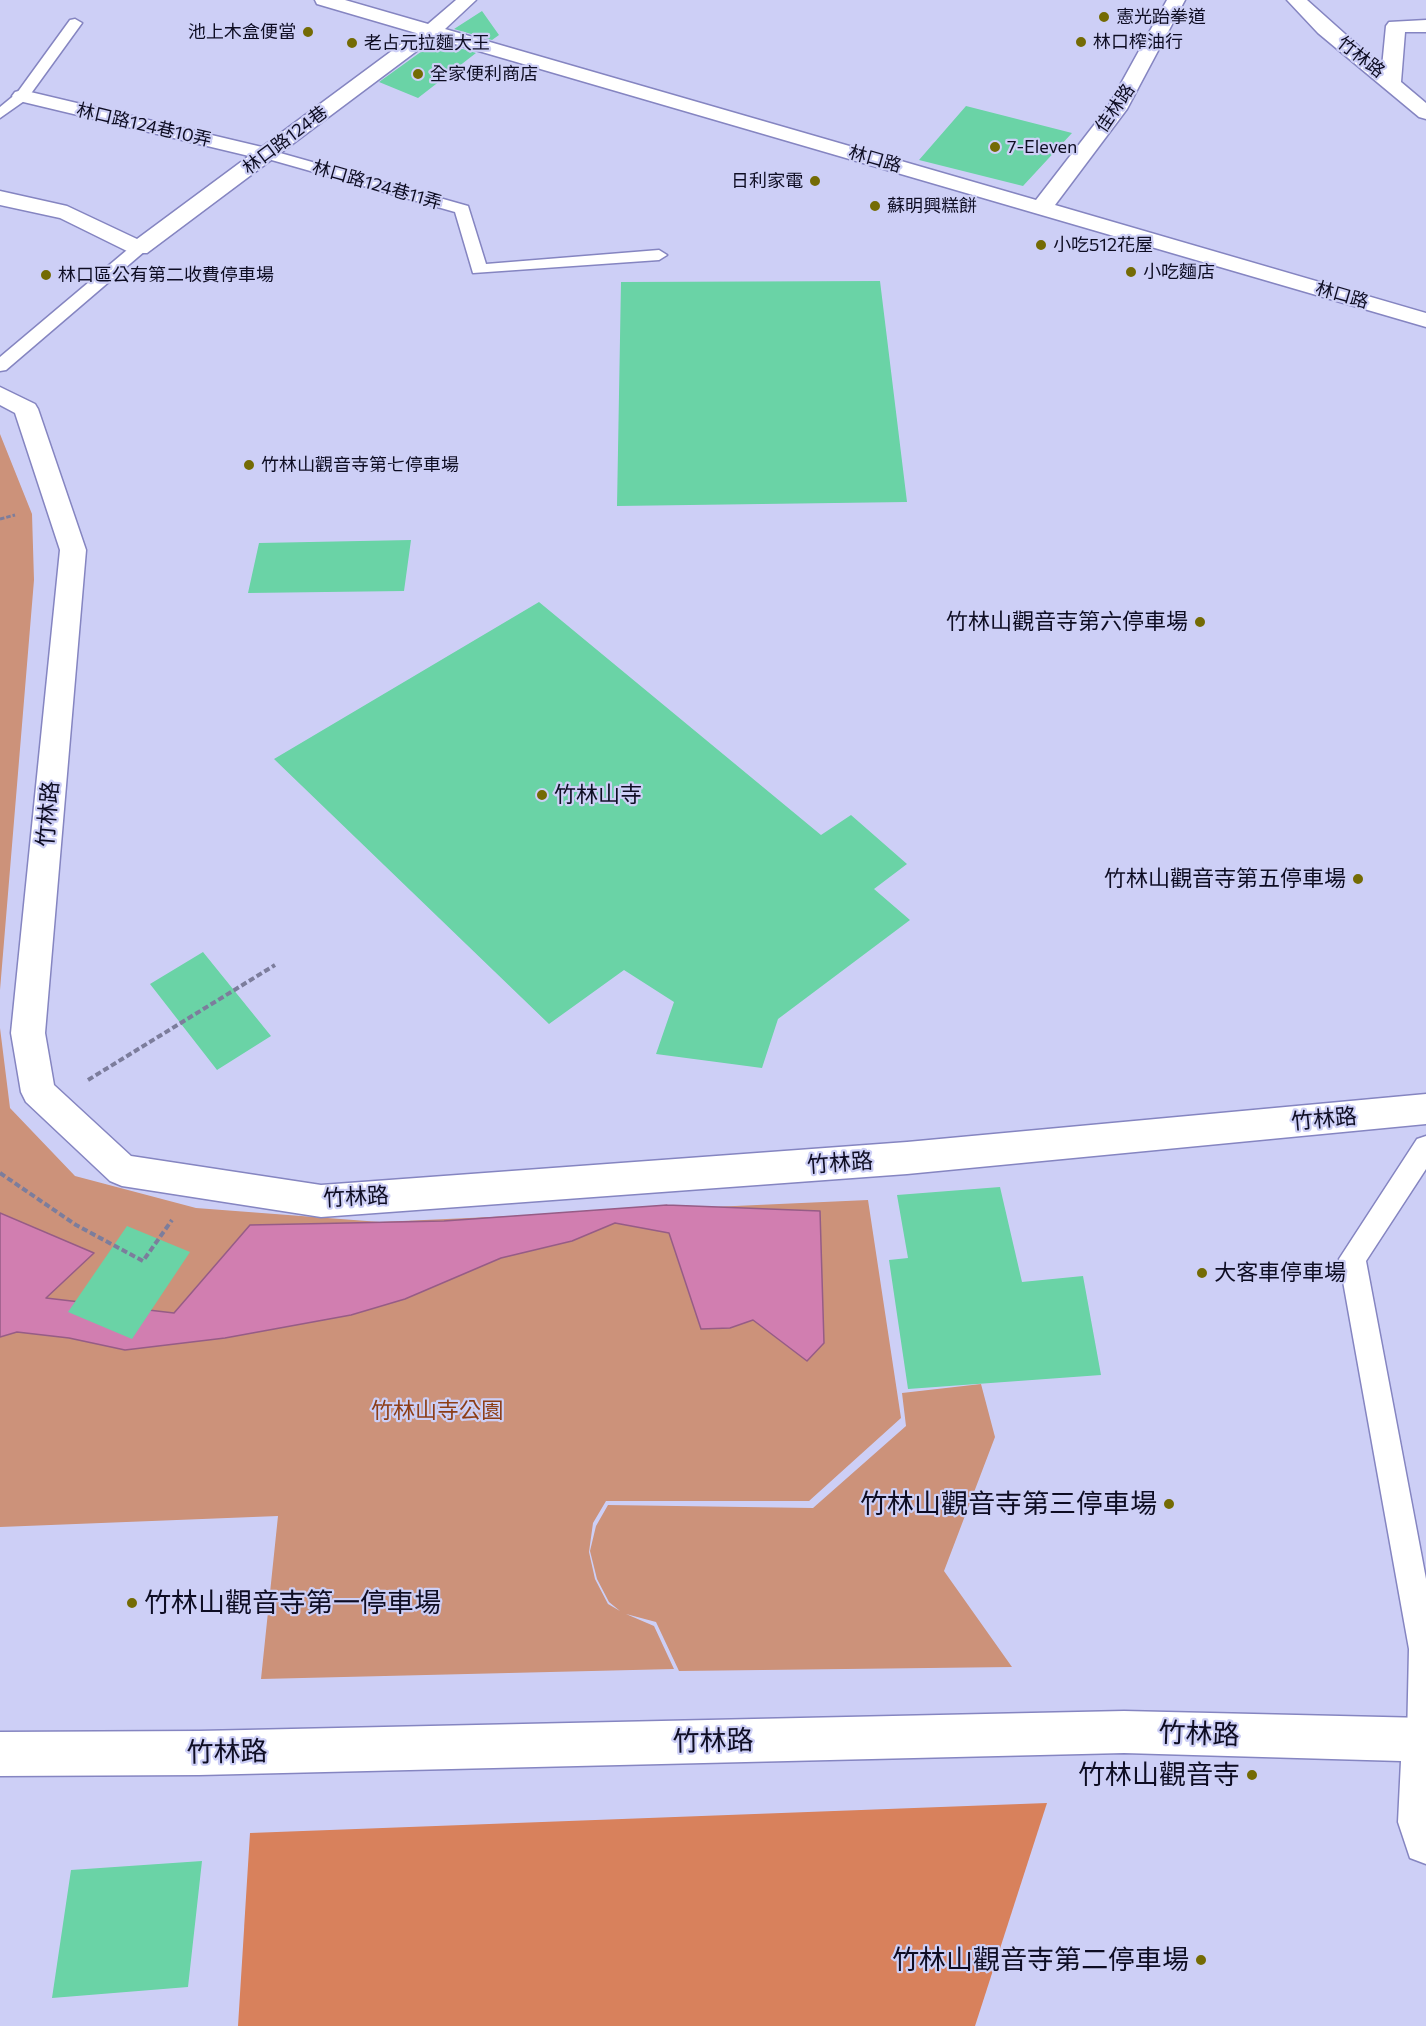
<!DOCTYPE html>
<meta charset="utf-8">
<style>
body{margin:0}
canvas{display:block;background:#cdcff6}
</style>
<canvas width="1426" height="2026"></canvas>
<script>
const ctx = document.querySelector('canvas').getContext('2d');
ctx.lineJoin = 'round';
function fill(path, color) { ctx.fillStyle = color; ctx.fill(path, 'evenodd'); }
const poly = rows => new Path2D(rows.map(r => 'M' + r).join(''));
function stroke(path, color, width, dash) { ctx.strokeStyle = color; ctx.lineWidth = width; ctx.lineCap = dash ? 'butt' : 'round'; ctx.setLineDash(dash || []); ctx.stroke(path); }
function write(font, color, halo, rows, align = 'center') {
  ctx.font = font + ' Commissioner,"Noto Sans TC",sans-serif'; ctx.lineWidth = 4.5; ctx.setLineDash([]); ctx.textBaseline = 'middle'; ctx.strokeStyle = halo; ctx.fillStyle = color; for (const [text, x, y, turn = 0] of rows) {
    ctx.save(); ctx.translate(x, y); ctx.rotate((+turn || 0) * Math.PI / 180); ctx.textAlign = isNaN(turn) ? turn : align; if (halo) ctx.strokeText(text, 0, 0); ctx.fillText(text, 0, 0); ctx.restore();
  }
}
const green = poly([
 [0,434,32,514,34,580,0,990],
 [0,1028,10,1108,75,1176,196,1208,380,1222,868,1200,901,1418,809,1501,606,1501,593,1523,589,1552,595,1579,608,1604,620,1611,609,1602,597,1579,590,1551,596,1526,608,1505,813,1508,906,1426,902,1393,981,1384,995,1437,944,1571,1012,1667,679,1671,656,1622,626,1614,654,1626,674,1669,261,1679,278,1516,0,1527]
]);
const forest = poly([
 [1047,1803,975,2026,238,2026,250,1833]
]);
const water = poly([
 [667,1205,820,1211,824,1343,807,1361,753,1320,730,1328,701,1329,669,1233,615,1223,572,1241,501,1258,405,1299,351,1315,225,1338,125,1350,69,1338,17,1332,0,1337,0,1213,94,1253,46,1298,174,1313,250,1225,444,1221,667,1205]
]);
const building = poly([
 [482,11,499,35,492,40,454,29],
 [436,41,476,53,418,98,379,82],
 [966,106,1072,133,1023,186,919,160],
 [880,281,907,502,617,506,621,282],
 [411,540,404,591,248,593,259,543],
 [539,602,821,835,851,815,907,864,874,889,910,920,778,1019,762,1068,656,1054,674,1002,624,970,549,1024,274,759],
 [203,952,271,1036,217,1070,150,984],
 [1000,1187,1022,1282,1083,1276,1101,1375,908,1389,889,1260,908,1258,897,1195],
 [127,1226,190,1252,132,1339,68,1312],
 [202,1861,188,1987,52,1998,71,1870]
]);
const pathFar1 = poly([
 [0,519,15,515]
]);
const path = poly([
 [88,1080,275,965],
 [0,1173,76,1225,143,1261,172,1220]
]);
const lane = poly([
 [75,19,82,23,27,99,0,118,0,107,17,93,70,20,75,19],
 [266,149,468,206,486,264,659,250,667,255,659,260,473,273,455,212,261,157,258,154,261,151,266,149],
 [139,243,147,248,145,251,6,370,0,371,0,357,133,245,139,243],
 [1426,1136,1426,1169,1366,1261,1426,1579,1426,1754,1423,1756,1412,1751,1407,1740,1409,1649,1339,1259,1417,1139,1426,1136]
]);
const street = poly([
 [315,0,345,0,428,24,456,0,476,0,445,29,1036,200,1108,107,1167,0,1185,0,1127,109,1055,205,1426,313,1426,327,434,38,147,253,131,253,60,218,0,205,0,191,67,206,137,239,249,156,15,100,12,96,15,92,22,90,262,147,416,33,317,4,315,0],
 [1287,0,1307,0,1382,67,1386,26,1389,22,1426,20,1426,32,1405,32,1401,82,1426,103,1426,119,1419,117,1318,33,1287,0],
 [0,387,35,404,38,409,86,550,45,1033,54,1085,131,1156,321,1185,907,1142,1426,1094,1426,1124,907,1174,321,1217,122,1186,110,1181,26,1102,21,1092,11,1033,60,550,15,413,0,405,0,387],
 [1124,1711,1426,1718,1426,1864,1410,1858,1398,1822,1401,1761,1124,1753,199,1775,0,1776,0,1732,199,1731,1124,1711]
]);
const markers = [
 [1104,17,6,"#746b04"],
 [308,32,6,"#746b04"],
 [1081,42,6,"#746b04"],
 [352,43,6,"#746b04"],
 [418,74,6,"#746b04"],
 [995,147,6,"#746b04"],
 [815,181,6,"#746b04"],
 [875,206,6,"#746b04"],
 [1041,245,6,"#746b04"],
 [1131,272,6,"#746b04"],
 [46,275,6,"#746b04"],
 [249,465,6,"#746b04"],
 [1200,622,6,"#746b04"],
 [542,795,6,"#746b04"],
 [1358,879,6,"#746b04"],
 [1202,1273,6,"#746b04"],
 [1169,1504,6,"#746b04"],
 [132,1603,6,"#746b04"],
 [1252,1775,6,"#746b04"],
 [1201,1960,6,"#746b04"]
];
const farPoinames = [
 ["憲光跆拳道",1116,17],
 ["池上木盒便當",296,32,"right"],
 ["林口榨油行",1093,42],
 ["老占元拉麵大王",364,43],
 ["全家便利商店",430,74],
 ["7-Eleven",1007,147],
 ["日利家電",803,181,"right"],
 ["蘇明興糕餅",887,206],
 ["小吃512花屋",1053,245],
 ["小吃麵店",1143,272],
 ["林口區公有第二收費停車場",58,275],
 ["竹林山觀音寺第七停車場",261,465]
];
const farStreetnames = [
 ["竹林路",1361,57,38],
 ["佳林路",1115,108,-56],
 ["林口路124巷10弄",144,125,13],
 ["林口路124巷",285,140,-37],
 ["林口路",875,159,16],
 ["林口路124巷11弄",377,185,16],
 ["林口路",1342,295,16]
];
const poiNames = [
 ["竹林山觀音寺第六停車場",1188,622],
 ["竹林山寺",554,795,"left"],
 ["竹林山觀音寺第五停車場",1346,879],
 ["大客車停車場",1214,1273,"left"]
];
const streetNames = [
 ["竹林路",48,814,-85],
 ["竹林路",1324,1119,-5],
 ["竹林路",840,1163,-4],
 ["竹林路",356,1197,-3]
];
const parkNames = [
 ["竹林山寺公園",437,1411]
];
const nearPoinames = [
 ["竹林山觀音寺第三停車場",1157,1504],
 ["竹林山觀音寺第一停車場",144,1603,"left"],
 ["竹林山觀音寺",1240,1775],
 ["竹林山觀音寺第二停車場",1189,1960]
];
const nearStreetnames = [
 ["竹林路",1199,1734,2],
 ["竹林路",713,1741,-1],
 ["竹林路",227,1752,-1]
];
fill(green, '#cc927a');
fill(forest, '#d8815c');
fill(water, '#d17eb0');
stroke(water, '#965c86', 1.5);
fill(building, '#6ad3a6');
stroke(lane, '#8585c1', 3);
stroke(street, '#8585c1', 3);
stroke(pathFar1, '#7c7d9c', 3, [4.5, 2]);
stroke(path, '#7c7d9c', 4, [6, 3]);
fill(lane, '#fff');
fill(street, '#fff');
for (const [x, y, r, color] of markers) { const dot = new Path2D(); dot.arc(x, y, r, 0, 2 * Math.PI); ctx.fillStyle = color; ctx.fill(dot); stroke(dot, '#cdcff6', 2); }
write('18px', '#0e0d23', '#cdcff6', farPoinames, 'left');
write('18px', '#0e0d23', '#cdcff6', farStreetnames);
write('22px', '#0e0d23', '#cdcff6', poiNames, 'right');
write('22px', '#0e0d23', '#cdcff6', streetNames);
write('22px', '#8c3d16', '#cdcff6', parkNames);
write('27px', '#0e0d23', '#cdcff6', nearPoinames, 'right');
write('27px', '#0e0d23', '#cdcff6', nearStreetnames);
</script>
